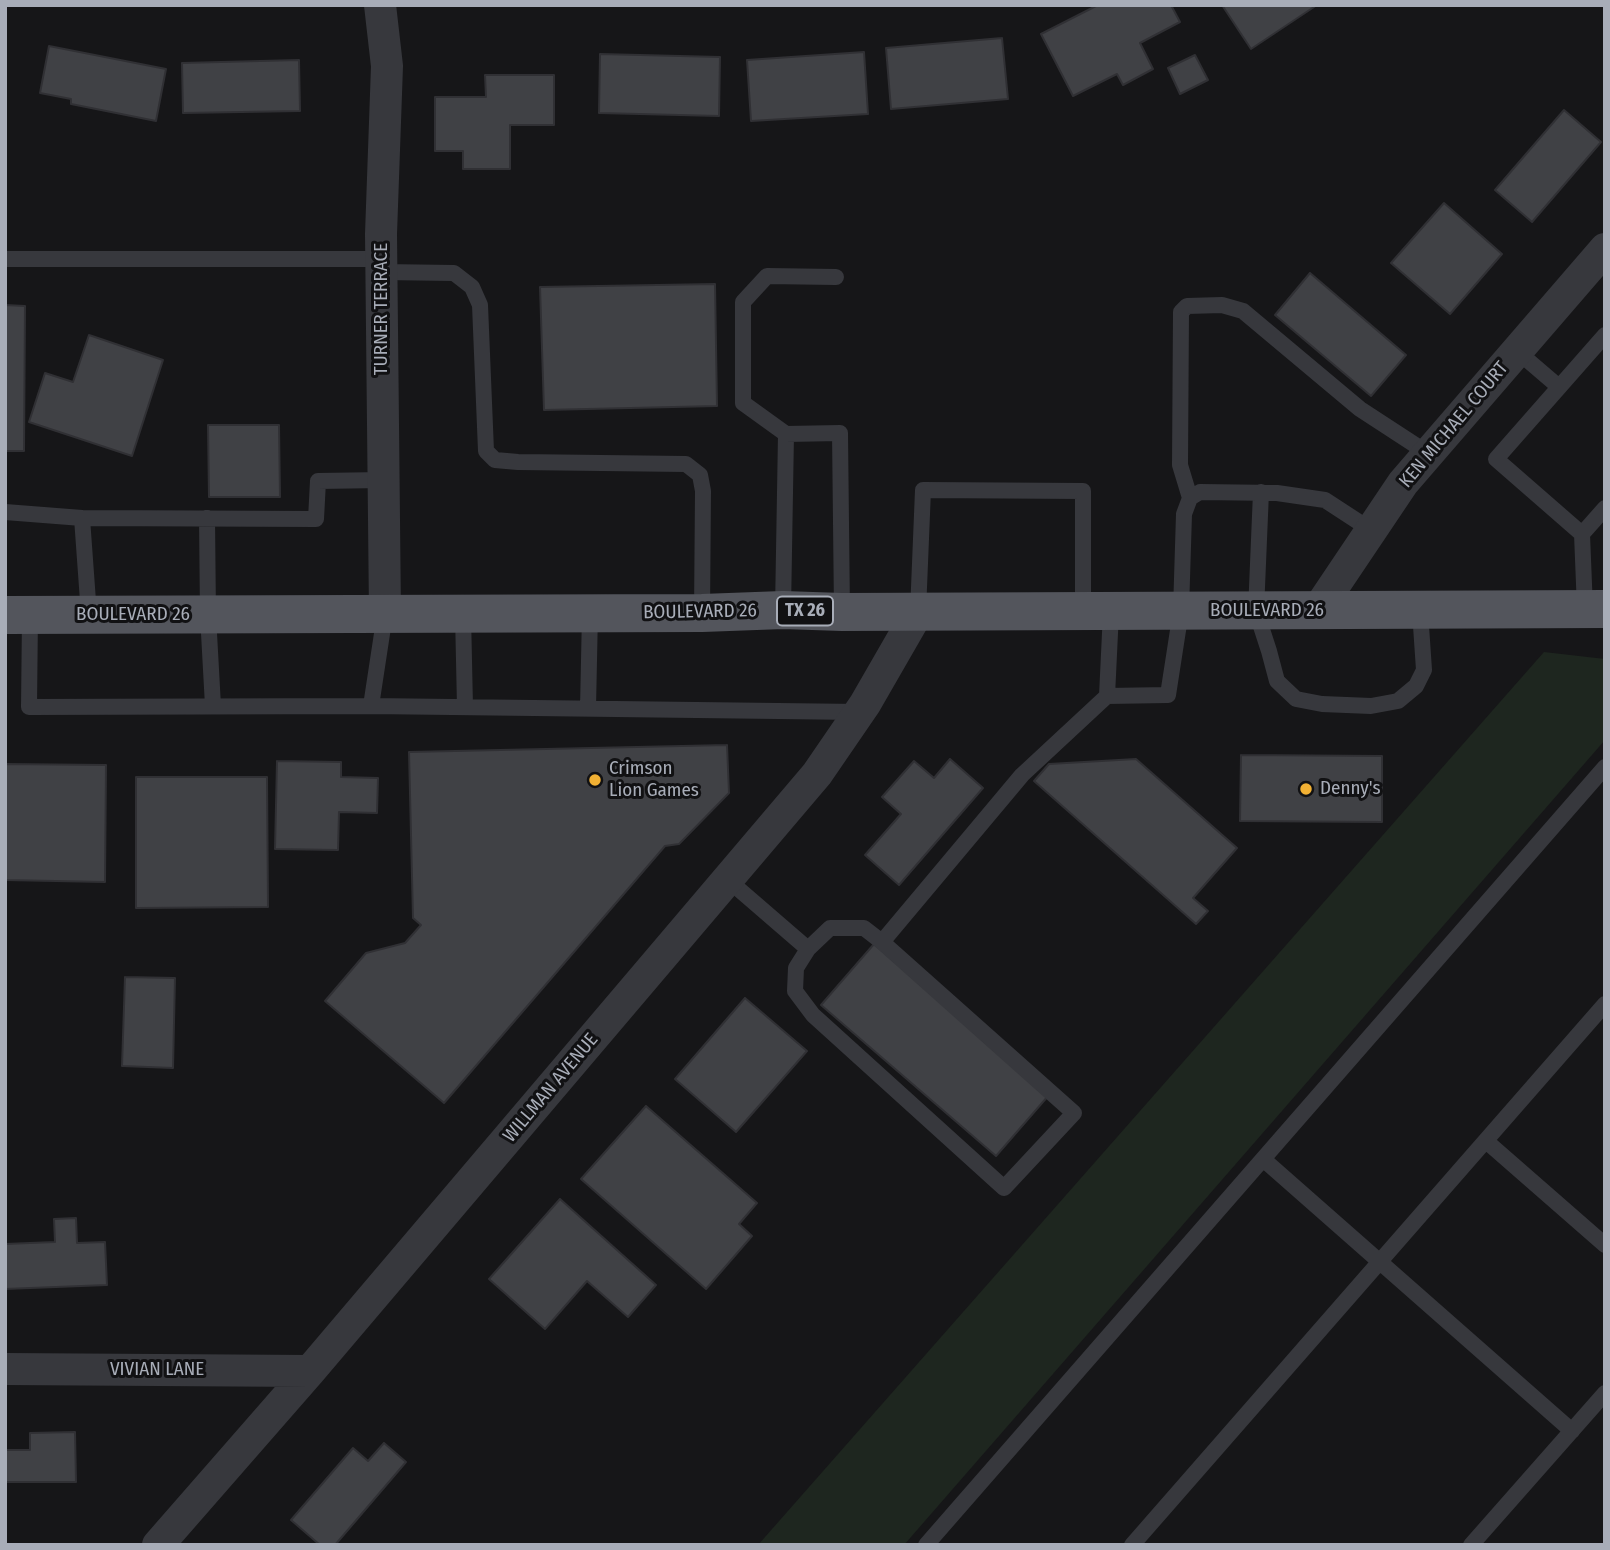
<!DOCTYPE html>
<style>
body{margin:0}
#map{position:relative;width:1610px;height:1550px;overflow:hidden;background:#161618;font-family:"Fira Sans Condensed",sans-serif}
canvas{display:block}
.frame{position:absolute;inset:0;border:7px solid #a8adb8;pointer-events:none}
</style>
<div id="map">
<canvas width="1610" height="1550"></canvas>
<div class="frame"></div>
</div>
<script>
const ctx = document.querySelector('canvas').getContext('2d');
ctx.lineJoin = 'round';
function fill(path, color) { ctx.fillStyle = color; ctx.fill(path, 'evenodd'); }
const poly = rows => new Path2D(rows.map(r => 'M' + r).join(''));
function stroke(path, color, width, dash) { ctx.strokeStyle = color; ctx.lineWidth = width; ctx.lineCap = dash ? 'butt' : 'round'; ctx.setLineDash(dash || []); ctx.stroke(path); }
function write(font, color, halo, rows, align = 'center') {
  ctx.font = font + ' "Fira Sans Condensed",sans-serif'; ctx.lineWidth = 6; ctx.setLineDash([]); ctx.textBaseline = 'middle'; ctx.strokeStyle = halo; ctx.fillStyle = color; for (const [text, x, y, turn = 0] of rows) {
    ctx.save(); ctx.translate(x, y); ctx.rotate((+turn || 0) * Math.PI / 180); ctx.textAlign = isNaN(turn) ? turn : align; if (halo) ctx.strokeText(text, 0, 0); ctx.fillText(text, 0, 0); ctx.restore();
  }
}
const green = poly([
 [1544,652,1605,659,1605,740,904,1545,758,1545]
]);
const building = poly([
 [1098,5,1171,5,1180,22,1140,43,1153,69,1123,85,1117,74,1073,96,1041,34,1098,5],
 [1222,5,1317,5,1251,49,1222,5],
 [1002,38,1008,99,891,109,886,48,1002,38],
 [49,46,166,69,156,121,71,104,71,99,40,93,49,46],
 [864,52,868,114,751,121,747,60,864,52],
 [600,54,720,57,719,116,599,113,600,54],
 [1195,55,1208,80,1180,94,1168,68,1195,55],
 [299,60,300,111,183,113,182,63,299,60],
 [485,75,554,75,554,125,510,125,510,169,463,169,463,151,435,151,435,97,486,97,485,75],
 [1564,110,1601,142,1532,222,1495,190,1564,110],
 [1444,203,1502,254,1450,314,1391,263,1444,203],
 [1310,273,1406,355,1371,396,1275,315,1310,273],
 [715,284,717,406,544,410,540,287,715,284],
 [5,305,25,306,24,451,5,451,5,305],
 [89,335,163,360,132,456,29,422,45,373,73,382,89,335],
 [208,425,279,425,280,497,209,497,208,425],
 [727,745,729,793,679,844,665,846,444,1103,325,1001,366,953,405,943,421,925,413,918,409,752,727,745],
 [1241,755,1382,756,1382,822,1240,821,1241,755],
 [950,759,983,788,899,885,865,855,901,814,882,797,914,761,934,778,950,759],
 [1136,759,1237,848,1193,898,1208,911,1196,924,1034,781,1049,764,1136,759],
 [277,761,341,762,341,777,378,778,377,813,339,812,338,850,275,849,277,761],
 [5,764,106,765,105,882,5,880,5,764],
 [136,777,267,777,268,907,136,908,136,777],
 [874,944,1049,1095,996,1156,821,1005,874,944],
 [125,977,175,978,173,1068,122,1066,125,977],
 [745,998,807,1051,736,1132,675,1079,745,998],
 [646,1106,757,1203,739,1224,752,1236,706,1289,581,1179,646,1106],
 [560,1199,656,1285,628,1317,587,1281,545,1329,489,1279,560,1199],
 [76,1218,77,1243,105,1242,107,1285,5,1289,5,1244,55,1242,54,1219,76,1218],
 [75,1432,76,1482,5,1482,5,1450,30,1450,30,1433,75,1432],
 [384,1443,406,1462,335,1545,320,1545,291,1520,353,1448,368,1461,384,1443]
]);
const service = poly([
 [5,259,382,259],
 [382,272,454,273,472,287,480,305,486,451,495,460,518,462,686,464,700,475,703,491,702,613],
 [1605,335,1496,459,1582,534,1605,508],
 [1517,351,1559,387],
 [786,434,743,403,743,302,767,276,836,277],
 [1261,492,1256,611,1269,651,1277,681,1296,699,1322,704,1371,706,1398,701,1416,686,1424,670,1420,611],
 [1190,498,1180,465,1181,312,1187,306,1222,305,1243,311,1360,409,1429,454],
 [5,512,82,518],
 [207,518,208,615,213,706],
 [1582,534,1585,609],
 [783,610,786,434,840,433,842,612],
 [918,612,923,490,1083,491,1083,612],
 [463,614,465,707],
 [30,615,29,707,371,706,385,614],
 [89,615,82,518,316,519,318,481,383,480],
 [1107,696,1168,695,1181,611,1184,514,1190,498,1200,492,1277,493,1325,500,1371,530],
 [371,706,859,712],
 [588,708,590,613],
 [727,879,808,949,830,928,864,928,882,942,1022,775,1107,696,1111,612],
 [808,949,796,968,795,991,813,1015,1004,1188,1074,1113,882,942],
 [1486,1141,1605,1245],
 [1263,1159,1572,1431],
 [926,1545,1605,767],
 [1132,1545,1605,1004],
 [1471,1545,1605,1393]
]);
const minor = poly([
 [380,5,387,66,381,234,385,614],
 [1317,611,1403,483,1605,249],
 [5,1369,310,1371],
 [158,1545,310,1371,817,774,865,704,918,612]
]);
const primary = poly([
 [5,615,702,613,783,610,842,612,1605,609]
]);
const markers = [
 [595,780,7,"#f2b134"],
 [1306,789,7,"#f2b134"]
];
const shields = [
 [805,611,56]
];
const shieldNames = [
 ["TX 26",805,611]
];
const streetNames = [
 ["TURNER TERRACE",382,309,-90],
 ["KEN MICHAEL COURT",1454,425,-50],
 ["BOULEVARD 26",1267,611],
 ["BOULEVARD 26",700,612,-1],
 ["BOULEVARD 26",133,615],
 ["WILLMAN AVENUE",551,1088,-50],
 ["VIVIAN LANE",157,1370]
];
const poiNames = [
 ["Crimson",609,769],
 ["Lion Games",609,791],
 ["Denny's",1320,789]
];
fill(green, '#1e261f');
fill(building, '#404145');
stroke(building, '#303034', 2);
stroke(service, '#37383d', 16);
stroke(minor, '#37383d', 32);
stroke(primary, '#53555c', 38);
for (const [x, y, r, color] of markers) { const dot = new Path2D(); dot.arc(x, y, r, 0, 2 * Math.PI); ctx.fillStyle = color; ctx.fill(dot); stroke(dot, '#111113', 2.5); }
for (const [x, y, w] of shields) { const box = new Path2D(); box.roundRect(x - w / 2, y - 14.5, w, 29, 5); ctx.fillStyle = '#111113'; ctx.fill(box); stroke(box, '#a8adb8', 2); }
write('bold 18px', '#a8adb8', null, shieldNames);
write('19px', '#a8adb8', '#111113', streetNames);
write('19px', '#a8adb8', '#111113', poiNames, 'left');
</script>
